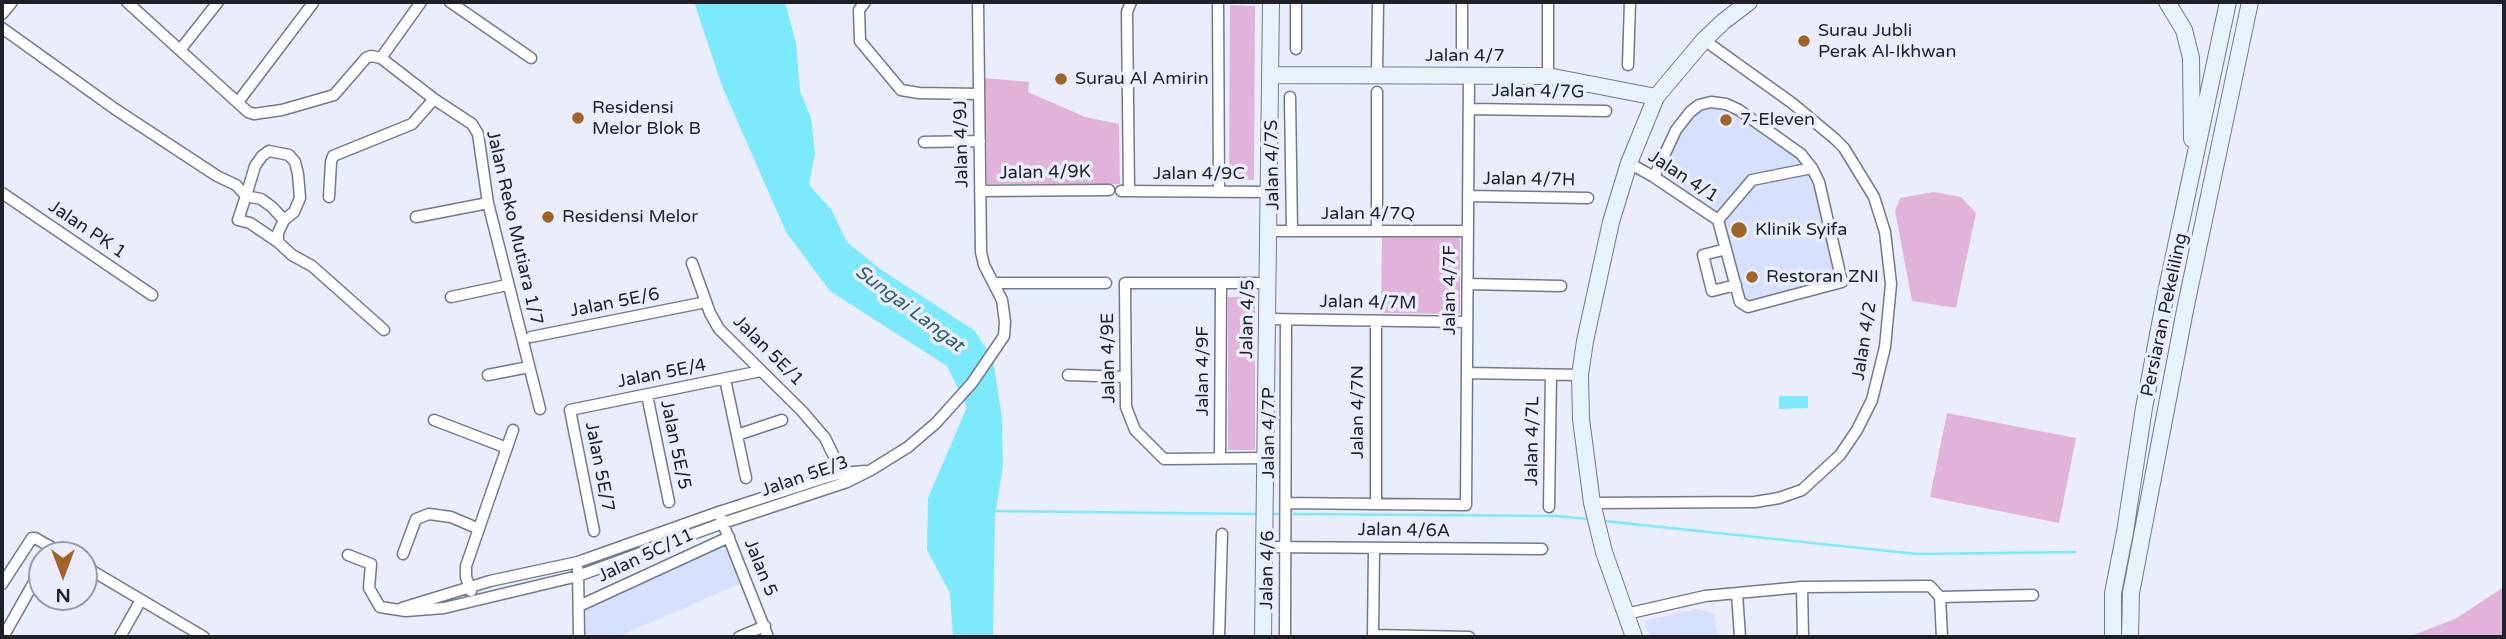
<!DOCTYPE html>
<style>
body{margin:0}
#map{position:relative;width:2506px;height:639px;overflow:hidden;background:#e9edfc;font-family:"Varela Round",sans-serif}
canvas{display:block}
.frame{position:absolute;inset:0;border:4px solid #1e2129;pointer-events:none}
.north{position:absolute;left:28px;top:541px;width:70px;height:70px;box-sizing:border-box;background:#e9edfc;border:2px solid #989ba8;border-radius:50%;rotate:180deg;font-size:19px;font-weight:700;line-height:28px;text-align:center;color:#1e2129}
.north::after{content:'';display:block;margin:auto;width:24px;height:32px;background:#a06426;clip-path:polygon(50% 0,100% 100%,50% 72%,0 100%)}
</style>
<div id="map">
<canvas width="2506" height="639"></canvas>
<div class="frame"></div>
<div class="north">N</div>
</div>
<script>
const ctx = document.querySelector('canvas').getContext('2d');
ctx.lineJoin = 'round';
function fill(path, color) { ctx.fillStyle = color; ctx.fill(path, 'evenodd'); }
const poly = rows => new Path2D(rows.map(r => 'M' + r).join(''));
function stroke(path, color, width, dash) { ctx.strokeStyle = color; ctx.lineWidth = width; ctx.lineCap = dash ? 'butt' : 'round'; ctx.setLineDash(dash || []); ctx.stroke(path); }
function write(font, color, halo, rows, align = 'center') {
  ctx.font = font + ' "Varela Round",sans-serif'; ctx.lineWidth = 7; ctx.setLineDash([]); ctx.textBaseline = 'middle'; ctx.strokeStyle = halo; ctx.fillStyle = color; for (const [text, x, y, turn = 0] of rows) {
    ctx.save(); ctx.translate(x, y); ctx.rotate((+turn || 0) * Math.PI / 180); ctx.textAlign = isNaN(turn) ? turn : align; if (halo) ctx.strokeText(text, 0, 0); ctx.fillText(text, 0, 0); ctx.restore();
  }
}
const built = poly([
 [1712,105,1738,113,1798,156,1815,183,1837,279,1749,302,1744,298,1723,220,1660,175,1678,135,1692,114,1701,107],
 [727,543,744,582,617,637,585,637,585,608],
 [1696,609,1714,613,1718,637,1650,637,1644,621]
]);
const green = poly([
 [1230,5,1255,6,1254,180,1229,179],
 [985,78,1029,82,1028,92,1085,117,1119,124,1120,184,987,184],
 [1934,192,1961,197,1976,213,1956,308,1912,301,1895,211,1900,198],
 [1382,235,1460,236,1460,314,1381,313],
 [1228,297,1255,297,1255,450,1228,450],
 [1947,413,2076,438,2059,523,1930,497],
 [2504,587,2504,637,2408,637,2455,619]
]);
const water = poly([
 [694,2,785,2,796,43,800,91,811,118,815,154,809,185,831,209,847,242,880,269,975,331,993,360,1002,418,1003,466,995,516,993,637,953,637,950,593,927,550,928,498,967,407,947,366,830,291,786,232,722,86],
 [1779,396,1808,396,1808,408,1779,409]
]);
const stream = poly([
 [994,511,1257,514],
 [1274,514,1279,514],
 [1294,514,1557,516,1587,519],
 [1604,521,1917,554,2075,552]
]);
const street = poly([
 [127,2,248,112,254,114,282,110,334,95,366,58,371,56,381,58,434,99,472,124,478,134,488,203,540,409],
 [450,2,531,58],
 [865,2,859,10,860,41,901,90,919,93,979,94],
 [1218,2,1219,192],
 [1296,2,1296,49],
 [1462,2,1462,51],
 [2,14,12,2],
 [2,28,115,109,217,176,236,185,246,196,238,220,250,223,278,242],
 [180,50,218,2],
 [381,58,421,2],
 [1628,65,1630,2],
 [1377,75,1378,2],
 [1548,76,1548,2],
 [1290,97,1292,231],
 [238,102,313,3],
 [1469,109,1606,111],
 [924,142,980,141],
 [1629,163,1654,177,1718,220,1740,302,1748,307,1842,282,1819,182,1812,168,1801,154,1739,110,1726,104,1711,102,1699,105,1690,112,1676,130,1654,177],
 [980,191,1109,190],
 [1121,191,1268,192],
 [1129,191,1127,12,1131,2],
 [2,193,152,295],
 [1468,196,1588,198],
 [329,197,331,162,333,156,412,124,434,99],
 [416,217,488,203],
 [284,220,272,207,261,199,246,196,255,166,262,156,269,151,289,155,295,162,298,174,300,198,294,212,284,220,278,233,278,242,292,255,312,266,384,330],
 [1718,220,1752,180,1812,168],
 [1269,231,1468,231],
 [1377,231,1377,92],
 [1726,249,1703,255,1712,291,1736,285],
 [692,263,710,313,719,329,802,411,825,438,844,477],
 [994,283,1106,283],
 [1468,284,1561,286],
 [451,297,507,285],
 [1268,319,1467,322],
 [531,337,706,302],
 [1467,373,1580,375],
 [488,375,529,367],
 [1068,375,1126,377],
 [725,379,746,478],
 [647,395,669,502],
 [434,420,507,448],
 [737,435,782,420],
 [1220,458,1221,284],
 [1266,458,1164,459,1135,430,1126,407,1125,283,1268,283],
 [1286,503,1466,505,1469,75],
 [1592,503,1755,502,1779,498,1802,490,1840,455,1857,430,1872,400,1885,347,1891,284,1885,232,1874,197,1844,148,1835,139,1792,103,1704,40],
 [1376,504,1376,321],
 [1549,507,1551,375],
 [720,516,768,637],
 [594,531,570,410,761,371],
 [1265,547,1542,549],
 [403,554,416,519,429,514,451,517,479,529],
 [348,555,371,564,369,588,380,607,406,611,444,608,578,576,723,523,847,482,871,470,908,447,936,423,972,383,1004,336,1005,322,1002,300,984,265,981,252,978,2],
 [84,566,204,637],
 [578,570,579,637],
 [2,584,32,538,35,538,65,555],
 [471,591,466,577,466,566,513,430],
 [1737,593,1740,637],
 [1940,597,2033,595],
 [579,606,729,537],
 [402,608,490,581,578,562,719,512,824,478,842,473,865,471],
 [1626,614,1705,596,1802,587],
 [1373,635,1469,637],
 [3,637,42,568],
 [120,637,141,600],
 [739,637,765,626],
 [1219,637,1222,534],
 [1285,637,1286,320],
 [1373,637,1374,548],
 [1803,637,1802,587,1930,586,1940,597,1942,637]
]);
const secondary = poly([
 [2167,2,2184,30,2191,58,2192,139],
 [1271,75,1548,76,1656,97],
 [1263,637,1271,2],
 [1634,637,1604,552,1592,503,1581,419,1580,375,1585,341,1611,222,1629,163,1656,97,1704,40,1724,21,1749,2],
 [2113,637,2113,593,2125,532,2144,408,2166,293,2228,2],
 [2130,637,2131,593,2185,310,2250,2]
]);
const markers = [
 [1804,41,7,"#a06426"],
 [1061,79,7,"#a06426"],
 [578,118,7,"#a06426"],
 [1726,120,7,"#a06426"],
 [548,217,7,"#a06426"],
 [1739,230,9,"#a06426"],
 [1752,277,7,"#a06426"]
];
const poiNames = [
 ["Surau Jubli",1818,31],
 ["Perak Al-Ikhwan",1818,52],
 ["Surau Al Amirin",1075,79],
 ["Residensi",592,108],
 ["Melor Blok B",592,129],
 ["7-Eleven",1740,120],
 ["Residensi Melor",562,217],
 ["Klinik Syifa",1755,230],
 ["Restoran ZNI",1766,277]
];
const streetNames = [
 ["Jalan 4/7",1465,56],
 ["Jalan 4/7G",1538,92,1],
 ["Jalan 4/9J",962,144,-91],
 ["Jalan 4/7S",1273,165,-91],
 ["Jalan 4/9K",1045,173,-1],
 ["Jalan 4/9C",1199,174],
 ["Jalan 4/1",1683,177,33],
 ["Jalan 4/7H",1529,180,1],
 ["Jalan 4/7Q",1368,214],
 ["Jalan Reko Mutiara 1/7",514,228,77],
 ["Jalan PK 1",87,230,34],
 ["Jalan 4/7F",1450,290,-90],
 ["Jalan 5E/6",615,303,-11],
 ["Jalan 4/7M",1368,303,1],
 ["Persiaran Pekeliling",2165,315,-78],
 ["Jalan 4/5",1248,319,-89],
 ["Jalan 4/2",1865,341,-81],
 ["Jalan 5E/1",768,351,45],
 ["Jalan 4/9E",1109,358,-91],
 ["Jalan 4/9F",1203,371,-90],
 ["Jalan 5E/4",662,374,-11],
 ["Jalan 4/7N",1358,412,-90],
 ["Jalan 4/7P",1269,433,-90],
 ["Jalan 4/7L",1533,441,-89],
 ["Jalan 5E/5",675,445,78],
 ["Jalan 5E/7",599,467,79],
 ["Jalan 5E/3",805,477,-19],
 ["Jalan 4/6A",1404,531,1],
 ["Jalan 5C/11",646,556,-25],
 ["Jalan 5",760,568,68],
 ["Jalan 4/6",1268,570,-89]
];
const waterNames = [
 ["Sungai Langat",909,309,37]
];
fill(built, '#d6e0ff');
fill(green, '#e2b3da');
fill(water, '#7ce9fd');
stroke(stream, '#7ce9fd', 2.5);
stroke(street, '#72798e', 13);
stroke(secondary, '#72798e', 18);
stroke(street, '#fff', 10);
stroke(secondary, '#e7f2fb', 16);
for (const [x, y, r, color] of markers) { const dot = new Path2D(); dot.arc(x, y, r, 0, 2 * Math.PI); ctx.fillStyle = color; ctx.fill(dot); stroke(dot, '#e9edfc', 2.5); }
write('18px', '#1e2129', '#e9edfc', poiNames, 'left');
write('18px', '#1e2129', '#e9edfc', streetNames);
write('italic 19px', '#2e5e67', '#e9edfc', waterNames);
</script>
